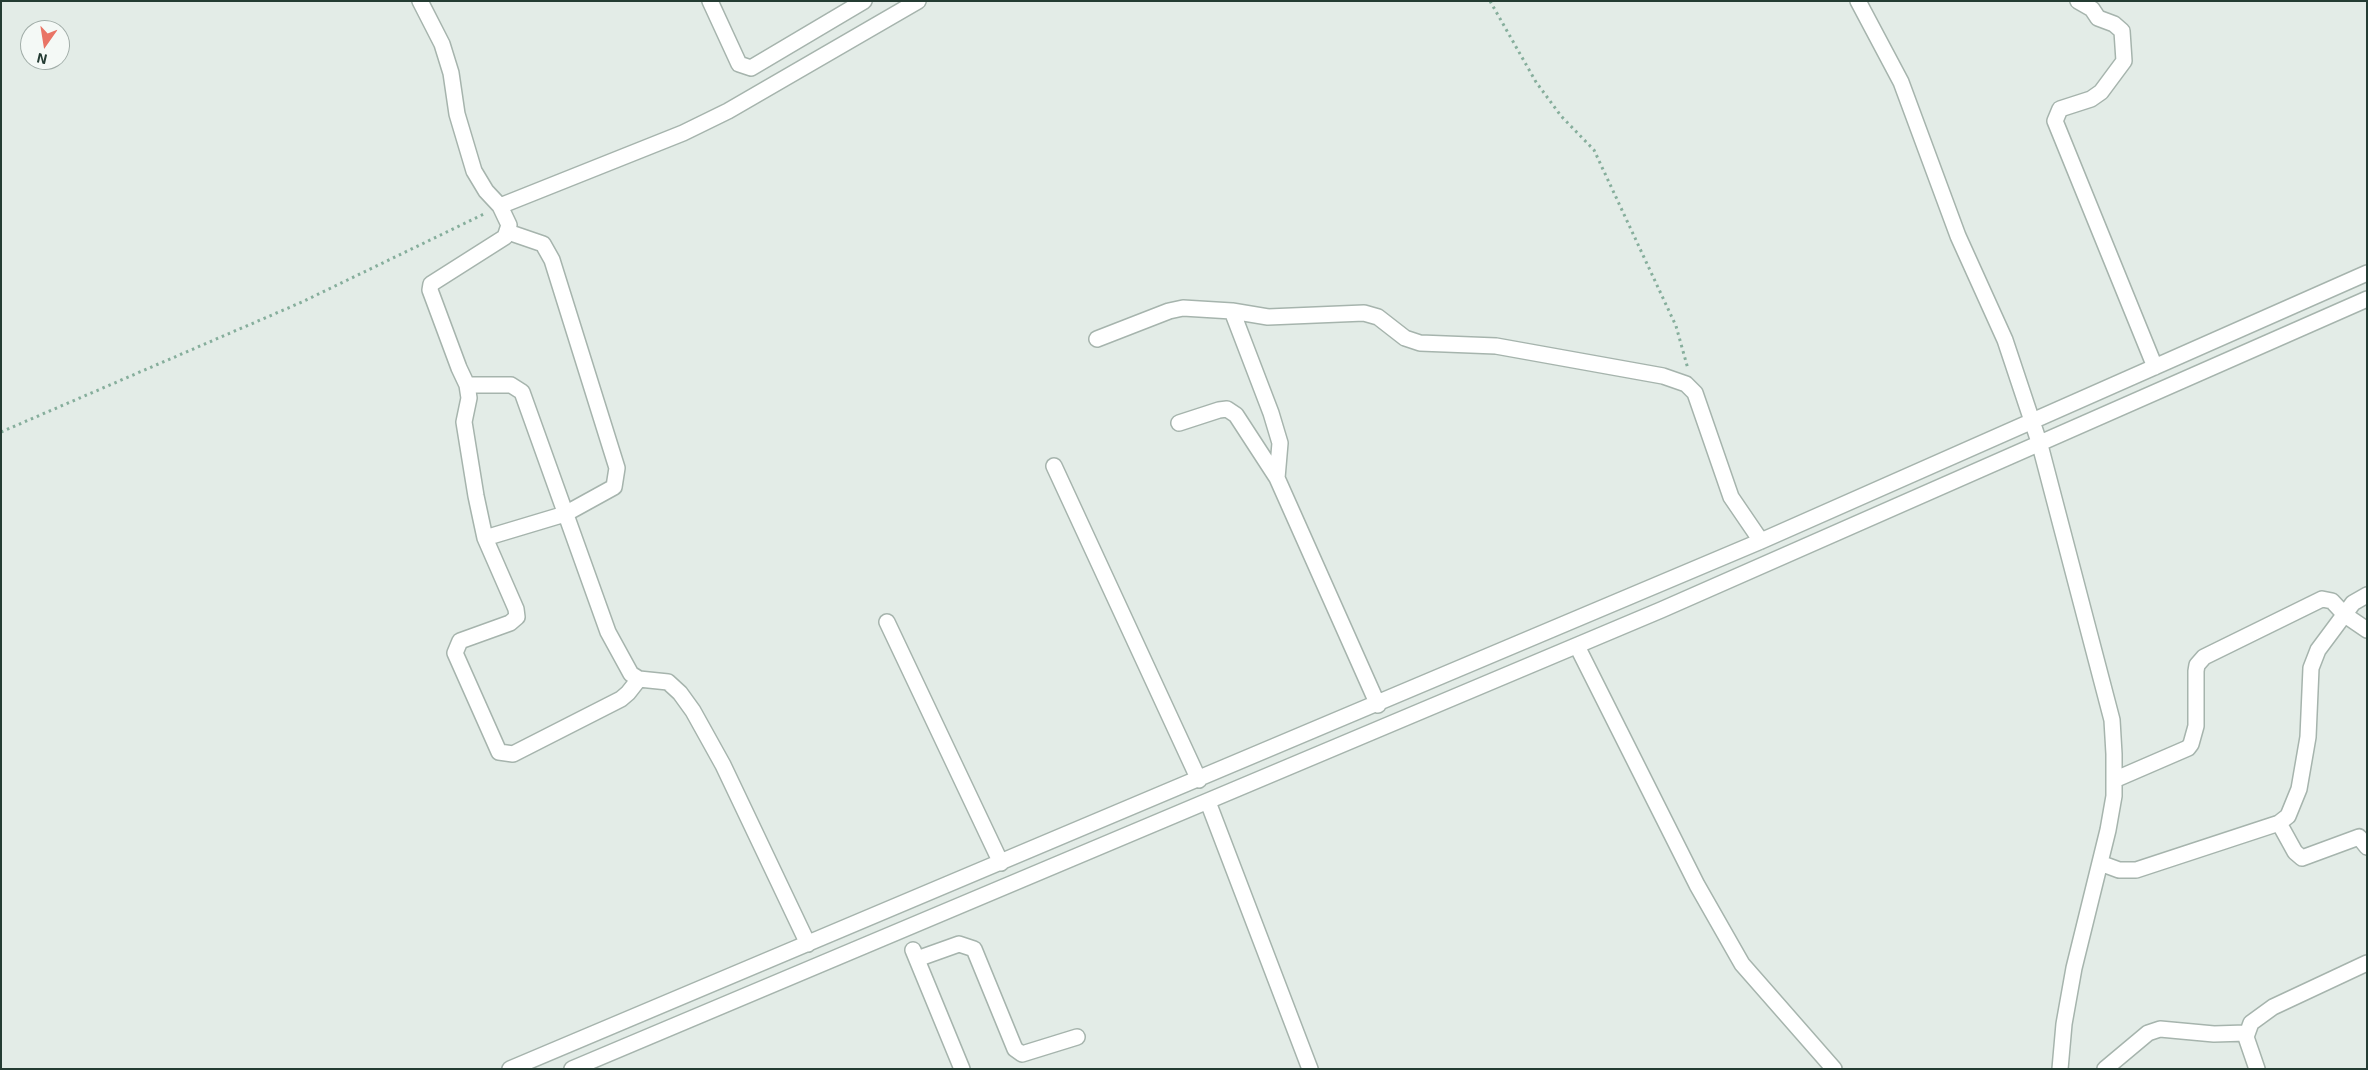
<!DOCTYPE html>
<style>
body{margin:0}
#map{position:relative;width:2368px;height:1070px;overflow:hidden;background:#e3ece7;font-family:"Exo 2",sans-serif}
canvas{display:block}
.frame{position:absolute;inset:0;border:2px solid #243c33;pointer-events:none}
.north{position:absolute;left:20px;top:20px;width:50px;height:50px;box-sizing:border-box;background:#f4f9f6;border:1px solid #a1ada8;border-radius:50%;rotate:193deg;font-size:14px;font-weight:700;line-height:20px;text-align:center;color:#243c33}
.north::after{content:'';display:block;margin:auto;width:18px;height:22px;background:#e97465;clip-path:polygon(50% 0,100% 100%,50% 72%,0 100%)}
</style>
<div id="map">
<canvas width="2368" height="1070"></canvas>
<div class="frame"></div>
<div class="north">N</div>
</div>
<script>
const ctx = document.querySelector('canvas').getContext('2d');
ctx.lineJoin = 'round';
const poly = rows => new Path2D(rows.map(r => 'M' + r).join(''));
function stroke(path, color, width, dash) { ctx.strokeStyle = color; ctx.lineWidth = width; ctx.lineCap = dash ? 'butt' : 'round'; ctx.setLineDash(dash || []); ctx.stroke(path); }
const path = poly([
 [1490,1,1536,82,1561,116,1594,150,1676,326,1688,369],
 [1,432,302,302,486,213]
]);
const minor = poly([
 [420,1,442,44,451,73,457,114,474,171,486,191,500,206,509,225,505,237,431,284,430,290,459,368,467,385,511,385,522,392,608,632,631,674,639,679,668,682,680,693,693,711,723,765,808,944],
 [710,1,739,64,751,68,864,1],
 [1858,1,1901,82,1958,236,2005,340,2040,445,2112,720,2114,754,2114,796,2108,830,2074,968,2064,1024,2060,1069],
 [2078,1,2092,9,2098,18,2114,24,2122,31,2124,61,2101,92,2091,99,2060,109,2055,121,2155,367],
 [500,206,683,133,728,111,918,1],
 [1232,311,1271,413,1280,443,1277,478],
 [1097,339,1169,311,1183,308,1232,311,1268,317,1364,313,1378,317,1405,338,1420,343,1496,346,1663,376,1686,384,1695,393,1731,497,1761,541],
 [467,385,469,398,464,422,476,496,485,538,516,609,517,617,510,623,460,641,455,653,499,752,513,754,621,699,628,693,639,679],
 [1179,423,1219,410,1227,409,1236,415,1277,478,1378,705],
 [1054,466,1199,780],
 [485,538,565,514,614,487,617,468,552,260,543,244,508,232],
 [887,622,1001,863],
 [1577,646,1697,885,1742,964,1834,1069],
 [2114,780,2188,748,2191,744,2196,726,2196,671,2197,665,2204,657,2322,599,2332,601,2345,615,2367,630],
 [1208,802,1310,1069],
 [2279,823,2288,816,2299,789,2308,737,2311,668,2318,650,2353,603,2367,595],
 [2100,863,2119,870,2136,870,2279,823,2295,852,2302,858,2359,837,2367,847],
 [913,950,962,1069],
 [917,959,959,944,974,949,1015,1049,1022,1054,1077,1037],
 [510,1069,1761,541,2367,273],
 [572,1069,1661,610,2367,299],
 [2105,1069,2148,1033,2160,1029,2214,1034,2246,1033],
 [2257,1069,2246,1037,2251,1023,2273,1007,2367,963]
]);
stroke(minor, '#a6b4ad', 18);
stroke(path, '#86ae9c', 3, [2.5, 4]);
stroke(minor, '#fff', 15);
</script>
